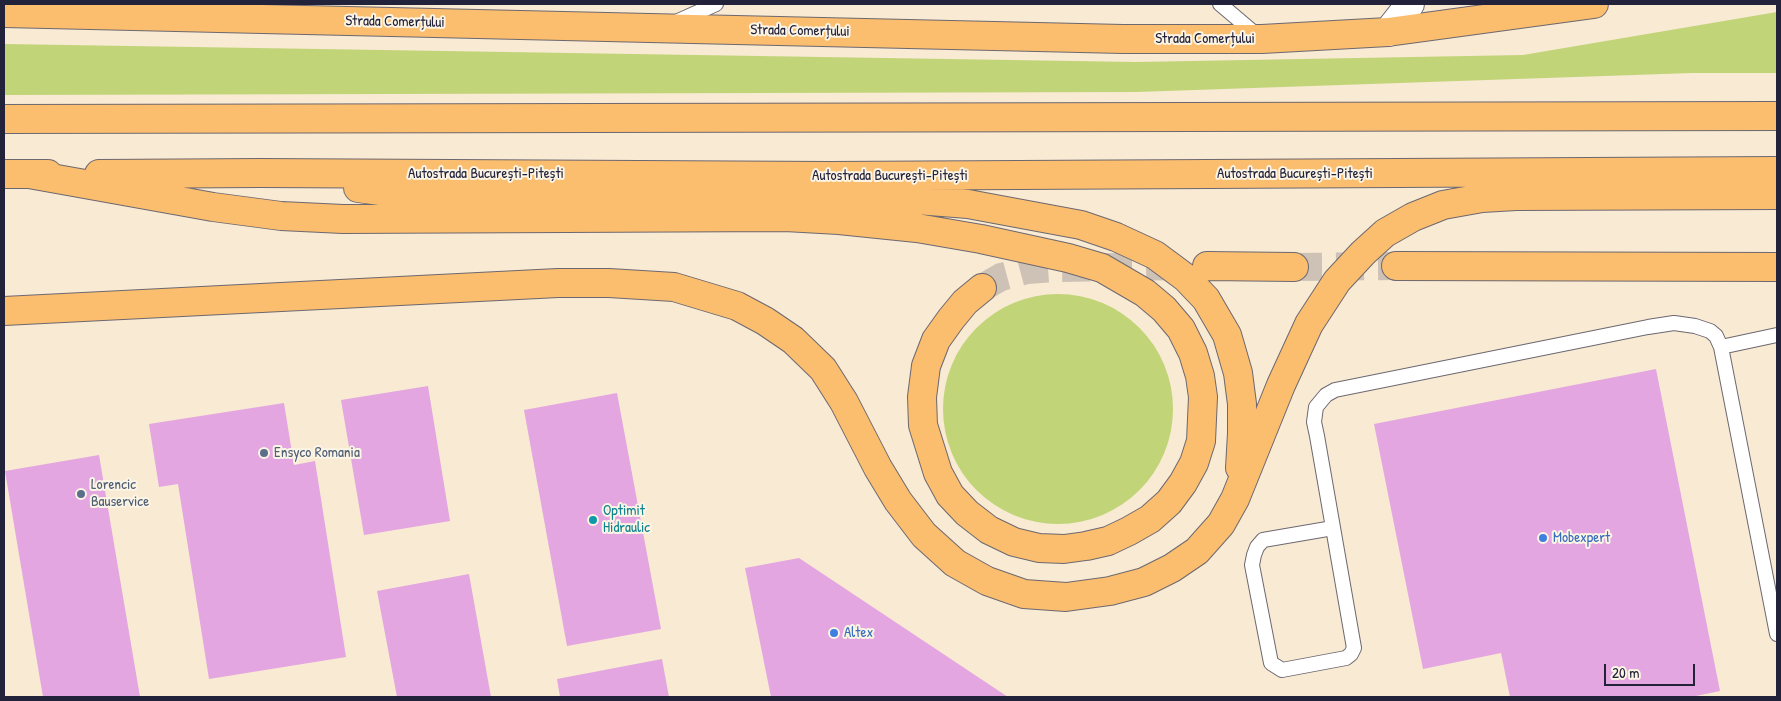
<!DOCTYPE html>
<meta charset="utf-8">
<style>
body{margin:0}
#map{position:relative;width:1781px;height:701px;overflow:hidden;background:#f8ead3;font-family:"Patrick Hand",sans-serif}
canvas{display:block}
.frame{position:absolute;inset:0;border:5px solid #22223b;pointer-events:none}
.scale{position:absolute;left:1604px;top:664px;width:91px;height:22px;box-sizing:border-box;border:2px solid #22223b;border-top:0;padding-left:6px;font-size:15px;line-height:18px;white-space:nowrap;color:#22223b;-webkit-text-stroke:4px #fcf5e5;paint-order:stroke}
</style>
<div id="map">
<canvas width="1781" height="701"></canvas>
<div class="frame"></div>
<div class="scale">20 m</div>
</div>
<script>
const ctx = document.querySelector('canvas').getContext('2d');
ctx.lineJoin = 'round';
function fill(path, color) { ctx.fillStyle = color; ctx.fill(path, 'evenodd'); }
const poly = rows => new Path2D(rows.map(r => 'M' + r).join(''));
function stroke(path, color, width, dash) { ctx.strokeStyle = color; ctx.lineWidth = width; ctx.lineCap = dash ? 'butt' : 'round'; ctx.setLineDash(dash || []); ctx.stroke(path); }
function write(font, color, halo, rows, align = 'center') {
  ctx.font = font + ' "Patrick Hand",sans-serif'; ctx.lineWidth = 4; ctx.setLineDash([]); ctx.textBaseline = 'middle'; ctx.strokeStyle = halo; ctx.fillStyle = color; for (const [text, x, y, turn = 0] of rows) {
    ctx.save(); ctx.translate(x, y); ctx.rotate((+turn || 0) * Math.PI / 180); ctx.textAlign = isNaN(turn) ? turn : align; if (halo) ctx.strokeText(text, 0, 0); ctx.fillText(text, 0, 0); ctx.restore();
  }
}
const green = poly([
 [1777,12,1777,73,1692,73,1136,92,4,95,4,44,1136,62,1523,55],
 '943 409a115 115 0 1 1 230 0a115 115 0 1 1-230 0Z'
]);
const building = poly([
 [1656,369,1720,691,1691,697,1510,697,1501,653,1423,669,1374,424],
 [428,386,450,521,364,535,341,400],
 [617,393,661,629,567,646,524,410],
 [284,403,294,465,315,461,346,657,209,679,178,484,159,487,149,424],
 [99,455,140,697,43,697,5,471],
 [799,558,1008,697,771,697,745,568],
 [469,574,491,697,397,697,377,591],
 [662,659,669,697,560,697,557,679]
]);
const motorwayTunnel = poly([
 [1294,267,1396,266],
 [982,288,1001,277,1027,270,1057,268,1184,266]
]);
const service = poly([
 [1220,4,1259,37],
 [676,22,716,4],
 [1721,347,1777,634],
 [1333,528,1263,540,1257,547,1254,555,1252,565,1271,663,1282,670,1346,658,1351,654,1354,648,1317,436,1314,422,1316,407,1326,395,1335,390,1648,327,1674,323,1695,326,1710,331,1716,336,1721,347,1777,335]
]);
const minor = poly([
 [1388,32,1410,4]
]);
const primary = poly([
 [4,13,1123,39,1262,39,1388,32,1594,4]
]);
const motorway = poly([
 [4,119,1777,116],
 [4,174,48,174],
 [29,174,213,207,281,216,343,219,785,217,839,220,917,228,981,239,1068,258,1102,268,1145,293,1164,309,1181,329,1193,353,1200,376,1203,397,1201,441,1194,463,1183,483,1169,502,1150,519,1129,531,1108,541,1086,546,1064,549,1039,548,1014,542,989,530,967,513,950,495,938,473,923,425,922,397,926,366,936,340,951,319,965,302,982,288],
 [99,174,260,173,829,176,1777,171],
 [358,188,403,194,917,200,968,204,1081,225,1116,237,1155,255,1186,278,1206,299,1227,335,1238,373,1242,404,1242,433,1240,468],
 [1207,266,1294,267],
 [1396,266,1777,267],
 [4,311,558,283,609,283,674,287,737,306,765,321,793,340,823,369,844,402,878,468,898,501,924,535,955,563,987,581,1024,594,1066,597,1110,591,1144,582,1172,568,1197,551,1221,524,1235,499,1281,385,1309,324,1337,281,1363,253,1385,233,1413,217,1443,205,1482,198,1516,196,1777,195]
]);
const markers = [
 [264,453,5,"#5c6f8a"],
 [81,494,5,"#5c6f8a"],
 [593,520,5,"#0f9aa8"],
 [1543,538,5,"#3f7fe0"],
 [834,633,5,"#3f7fe0"]
];
const streetNames = [
 ["Strada Comerțului",395,22,1],
 ["Strada Comerțului",800,31,1],
 ["Strada Comerțului",1205,39],
 ["Autostrada București-Pitești",486,174],
 ["Autostrada București-Pitești",1295,174],
 ["Autostrada București-Pitești",890,176]
];
const serviceNames = [
 ["Ensyco Romania",274,453],
 ["Lorencic",91,485],
 ["Bauservice",91,502]
];
const cultureNames = [
 ["Optimit",603,511],
 ["Hidraulic",603,528]
];
const shopNames = [
 ["Mobexpert",1553,538],
 ["Altex",844,633]
];
fill(green, '#c1d478');
fill(building, '#e4a6e1');
stroke(motorwayTunnel, '#cdc2b5', 28, [28, 14]);
stroke(service, '#6d6870', 16);
stroke(minor, '#6d6870', 30);
stroke(primary, '#6d6870', 30);
stroke(motorway, '#6d6870', 30);
stroke(service, '#fff', 14);
stroke(minor, '#fff', 28);
stroke(primary, '#fbbd6e', 28);
stroke(motorway, '#fbbd6e', 28);
for (const [x, y, r, color] of markers) { const dot = new Path2D(); dot.arc(x, y, r, 0, 2 * Math.PI); ctx.fillStyle = color; ctx.fill(dot); stroke(dot, '#fcf5e5', 2); }
write('15px', '#22223b', '#fcf5e5', streetNames);
write('15px', '#4e5e75', '#fcf5e5', serviceNames, 'left');
write('15px', '#0d838f', '#fcf5e5', cultureNames, 'left');
write('15px', '#366cbe', '#fcf5e5', shopNames, 'left');
</script>
